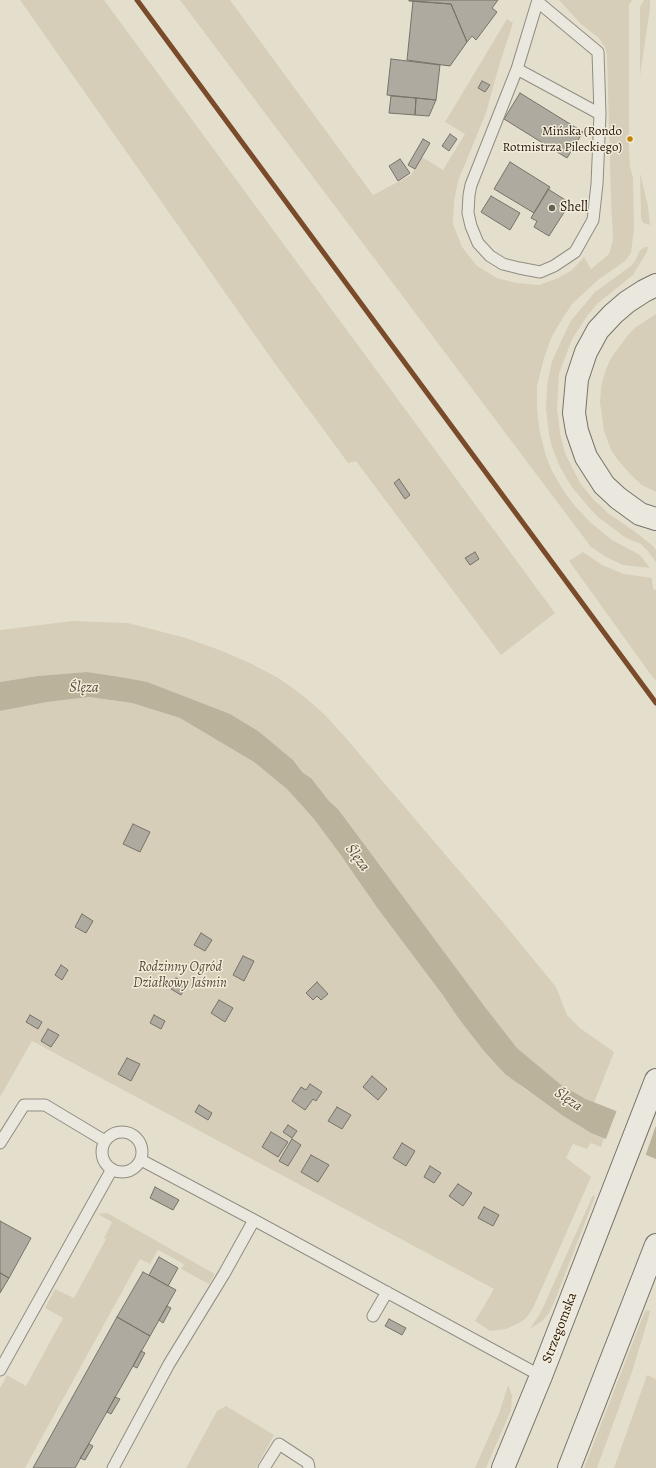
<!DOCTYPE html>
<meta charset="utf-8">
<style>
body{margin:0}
canvas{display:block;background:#e4dfcd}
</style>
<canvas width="656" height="1468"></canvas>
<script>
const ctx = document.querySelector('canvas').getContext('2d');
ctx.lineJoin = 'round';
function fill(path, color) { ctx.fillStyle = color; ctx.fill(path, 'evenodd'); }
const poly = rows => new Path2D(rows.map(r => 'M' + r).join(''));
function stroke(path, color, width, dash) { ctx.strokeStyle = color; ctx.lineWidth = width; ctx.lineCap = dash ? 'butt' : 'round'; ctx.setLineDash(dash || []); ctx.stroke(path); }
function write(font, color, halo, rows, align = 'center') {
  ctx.font = font + ' Alegreya,serif'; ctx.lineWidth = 3; ctx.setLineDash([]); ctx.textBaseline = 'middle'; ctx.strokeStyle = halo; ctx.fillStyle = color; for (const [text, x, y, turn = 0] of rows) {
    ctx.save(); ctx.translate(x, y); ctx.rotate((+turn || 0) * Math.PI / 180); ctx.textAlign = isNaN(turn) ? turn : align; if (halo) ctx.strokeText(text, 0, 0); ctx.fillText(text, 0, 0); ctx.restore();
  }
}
const green = poly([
 [20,0,104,0,555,613,501,655,356,461,348,463,273,361],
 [180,0,230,0,373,195,411,175,422,157,443,170,465,134,445,122,507,19,513,23,499,66,486,113,458,181,454,202,453,224,462,247,477,266,497,278,516,283,539,285,558,278,572,270,584,257,591,269,609,254,613,240,611,200,607,56,605,47,599,38,581,24,559,0,632,0,629,5,629,149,630,167,633,177,634,228,631,253,625,261,598,280,572,304,561,321,552,336,544,358,537,386,537,410,540,433,546,456,552,471,563,490,575,506,591,523,612,540,640,555,650,568,623,565,606,557,591,547],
 [644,0,650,0,650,8,640,76,640,7],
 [640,173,648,206,650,225,643,223,641,218],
 [645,247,648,247,647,252,633,275,598,303,587,316,572,339,559,374,557,408,560,433,565,453,580,483,593,499,608,513,634,531,653,546,656,550,656,562,646,549,641,544,626,538,598,517,591,510,571,486,560,467,552,447,549,434,546,409,547,385,552,361,570,322,595,292,631,266,635,261,640,250],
 [656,314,656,492,642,485,632,476,617,459,611,450,604,431,600,403,601,387,605,372,611,358,628,335,636,327],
 [583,552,602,565,624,574,652,578,653,589,656,590,656,680,654,679,569,561],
 [72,621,128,623,186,638,222,651,252,664,280,679,306,698,325,715,345,737,502,921,556,987,567,1015,580,1028,614,1052,594,1103,560,1084,517,1048,485,1007,338,809,329,801,311,778,303,773,293,760,278,748,120,677,87,672,37,676,0,682,0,630],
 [89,697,132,703,180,718,254,762,287,789,314,819,340,854,378,909,442,994,459,1019,523,1088,591,1133,604,1138,601,1147,591,1143,587,1149,573,1144,566,1158,591,1177,533,1308,527,1317,521,1322,506,1329,490,1331,475,1321,494,1289,32,1041,0,1097,0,711,47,702],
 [593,1195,595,1197,553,1305,549,1313,542,1321,530,1329,541,1312],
 [107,1213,215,1274,209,1284,181,1269,184,1264,158,1250,150,1264,140,1259,25,1468,0,1468,0,1388,7,1375,26,1386,63,1318,45,1308,55,1289,74,1298,106,1239,104,1238,112,1222,98,1214],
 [648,1310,650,1311,649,1316,632,1372,597,1468,584,1468,645,1311],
 [647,1375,656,1379,656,1468,614,1468],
 [508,1385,512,1395,511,1410,486,1468,475,1468,500,1411],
 [226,1406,274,1435,256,1468,186,1468,217,1411]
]);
const water = poly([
 [87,672,120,677,147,682,230,714,258,731,293,760,303,773,311,778,329,801,338,809,485,1007,517,1048,560,1084,586,1099,656,1127,656,1159,591,1133,562,1115,505,1074,484,1051,459,1019,442,994,378,909,340,854,314,819,287,789,254,762,180,718,132,703,89,697,47,702,0,711,0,682,37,676]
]);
const pier = poly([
 [617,1110,656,1125,645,1157,605,1141]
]);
const building = poly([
 [409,0,498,0,492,8,497,12,476,40,472,36,467,42,451,4,409,1,409,0],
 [413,1,451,4,467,42,450,66,407,60,413,1],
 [391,59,440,65,436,100,387,95,391,59],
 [482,81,490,85,485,92,478,88,482,81],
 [520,93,583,132,567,158,504,119,520,93],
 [391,96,416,98,415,115,389,113,391,96],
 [416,98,436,100,429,116,415,115,416,98],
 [450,134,457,139,449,151,442,146,450,134],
 [423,139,430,143,415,169,408,165,423,139],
 [400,159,410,173,398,181,389,166,400,159],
 [510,162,550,187,534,213,494,189,510,162],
 [548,189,570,203,549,236,534,227,537,221,531,218,548,189],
 [491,196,520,213,510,230,481,212,491,196],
 [399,479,410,495,405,499,394,483,399,479],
 [475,552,479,559,470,565,465,558,475,552],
 [133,824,150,832,140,852,123,844,133,824],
 [82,914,93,921,86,933,75,927,82,914],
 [201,933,212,940,205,951,194,945,201,933],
 [243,956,254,961,244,981,233,975,243,956],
 [61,965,68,970,62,980,55,975,61,965],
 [176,978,187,984,181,995,171,989,176,978],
 [317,982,328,994,321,1000,317,996,313,1000,306,993,317,982],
 [219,1000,233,1008,225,1022,211,1013,219,1000],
 [30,1015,42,1022,38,1029,26,1022,30,1015],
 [154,1015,165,1021,161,1029,150,1023,154,1015],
 [48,1029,59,1035,51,1047,41,1041,48,1029],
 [127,1058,140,1064,131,1081,118,1074,127,1058],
 [372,1076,387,1089,378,1100,363,1087,372,1076],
 [310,1084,322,1092,316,1101,313,1099,305,1110,292,1101,301,1087,306,1090,310,1084],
 [199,1105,212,1113,208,1120,195,1112,199,1105],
 [337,1107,351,1115,342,1129,328,1121,337,1107],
 [288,1125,297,1131,292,1138,283,1132,288,1125],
 [271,1132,288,1142,278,1157,262,1147,271,1132],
 [292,1139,301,1145,288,1166,279,1161,292,1139],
 [402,1143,415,1151,406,1166,393,1158,402,1143],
 [311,1155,329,1165,318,1182,301,1172,311,1155],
 [430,1166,441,1173,434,1183,424,1177,430,1166],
 [458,1184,472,1193,463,1206,449,1196,458,1184],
 [155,1187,179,1200,173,1210,150,1198,155,1187],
 [484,1207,499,1215,493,1226,478,1218,484,1207],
 [0,1221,31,1238,9,1278,0,1273,0,1221],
 [159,1257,178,1268,168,1286,149,1275,159,1257],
 [143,1272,176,1290,150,1336,117,1317,143,1272],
 [0,1273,9,1278,0,1293,0,1273],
 [167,1306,171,1308,163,1323,159,1320,167,1306],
 [117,1317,150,1336,75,1468,33,1468,117,1317],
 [389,1319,406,1328,402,1335,385,1326,389,1319],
 [141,1351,145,1353,137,1368,133,1366,141,1351],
 [115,1397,120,1399,111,1414,107,1412,115,1397],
 [89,1444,93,1446,85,1460,80,1458,89,1444]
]);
const lane = poly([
 [538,2,598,52,600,114,597,184,593,220,575,252,554,266,540,272,519,268,503,264,490,256,478,243,471,226,468,213,469,195,471,185,517,69,538,0],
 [517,69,600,114],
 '102 1152a20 20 0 1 1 40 0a20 20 0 1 1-40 0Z',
 [0,1143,24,1105,45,1105,105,1141],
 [141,1160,254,1220,541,1376],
 [373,1316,387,1292],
 [0,1370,112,1169],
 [113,1468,169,1364,224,1274,254,1220],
 [264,1468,279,1444,308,1463,309,1468]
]);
const secondary = poly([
 [656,285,644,291,627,302,613,314,598,330,586,352,577,379,574,413,577,431,586,457,604,485,618,498,640,514,656,519],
 [503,1468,541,1376,656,1080],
 [569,1468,656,1245]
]);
const rail1 = poly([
 [137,0,656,703]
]);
const markers = [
 [630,139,3.5,"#c28204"],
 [552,208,4,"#675e53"]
];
const busNames = [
 ["Mińska (Rondo",622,132],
 ["Rotmistrza Pileckiego)",622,148]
];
const poiNames = [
 ["Shell",560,208]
];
const parkNames = [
 ["Rodzinny Ogród",180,968],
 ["Działkowy Jaśmin",180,984]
];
const streetNames = [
 ["Strzegomska",560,1328,-69]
];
const waterNames = [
 ["Ślęza",84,688,1],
 ["Ślęza",357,858,53],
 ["Ślęza",568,1100,34]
];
fill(green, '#d6ceb8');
fill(water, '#bbb29c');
fill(pier, '#e4dfcd');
fill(building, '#afaa9f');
stroke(building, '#777369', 1);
stroke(lane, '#928d83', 13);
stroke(secondary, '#777369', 24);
stroke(lane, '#eae7de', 11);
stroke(secondary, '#eae7de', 22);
stroke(rail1, '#7a4b2a', 5);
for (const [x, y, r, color] of markers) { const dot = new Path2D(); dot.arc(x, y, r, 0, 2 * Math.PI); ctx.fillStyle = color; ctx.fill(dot); stroke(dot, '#f3edd9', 1.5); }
write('13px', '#241812', '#f3edd9', busNames, 'right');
write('14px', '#241812', '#f3edd9', poiNames, 'left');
write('italic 14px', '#564b3e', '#f3edd9', parkNames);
write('14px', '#241812', '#f3edd9', streetNames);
write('italic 15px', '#594e41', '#f3edd9', waterNames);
</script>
